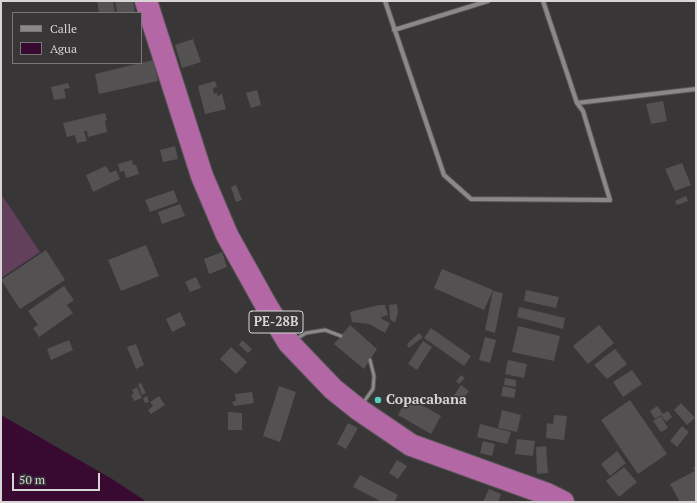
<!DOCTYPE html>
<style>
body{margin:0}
#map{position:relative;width:697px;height:503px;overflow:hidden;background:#393638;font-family:"PT Serif",serif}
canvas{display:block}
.frame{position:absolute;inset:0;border:2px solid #d7d5d6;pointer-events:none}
.legend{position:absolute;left:12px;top:12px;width:130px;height:52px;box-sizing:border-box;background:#393638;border:1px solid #787677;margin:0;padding:5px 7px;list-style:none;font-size:12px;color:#d7d5d6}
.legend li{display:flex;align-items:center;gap:8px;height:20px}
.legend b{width:20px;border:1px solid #787677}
.scale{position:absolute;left:12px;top:473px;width:88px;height:18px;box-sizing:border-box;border:2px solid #d7d5d6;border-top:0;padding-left:5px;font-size:12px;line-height:14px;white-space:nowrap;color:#d7d5d6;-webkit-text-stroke:3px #393638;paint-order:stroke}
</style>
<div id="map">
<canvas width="697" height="503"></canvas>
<div class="frame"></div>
<ul class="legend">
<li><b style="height:5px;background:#8b888a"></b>Calle</li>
<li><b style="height:11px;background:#380a31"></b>Agua</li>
</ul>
<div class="scale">50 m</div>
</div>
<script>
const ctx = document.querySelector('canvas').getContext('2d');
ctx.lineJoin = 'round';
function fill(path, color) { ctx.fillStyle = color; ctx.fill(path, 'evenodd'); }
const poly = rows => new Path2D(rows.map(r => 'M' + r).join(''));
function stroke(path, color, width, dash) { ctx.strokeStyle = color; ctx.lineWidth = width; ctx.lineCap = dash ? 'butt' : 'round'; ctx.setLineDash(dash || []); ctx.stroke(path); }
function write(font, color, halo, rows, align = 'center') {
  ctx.font = font + ' "PT Serif",serif'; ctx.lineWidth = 3; ctx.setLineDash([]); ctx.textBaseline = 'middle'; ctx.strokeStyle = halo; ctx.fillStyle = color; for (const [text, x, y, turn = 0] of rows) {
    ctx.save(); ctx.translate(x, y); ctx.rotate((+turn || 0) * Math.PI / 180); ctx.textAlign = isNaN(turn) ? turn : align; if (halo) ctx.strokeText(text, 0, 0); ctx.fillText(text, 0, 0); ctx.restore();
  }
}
const green = poly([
 [1,194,40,252,1,278]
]);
const water = poly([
 [1,415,112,479,147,502,1,502]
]);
const building = poly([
 [97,1,113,1,115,13,99,13],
 [115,1,133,1,135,12,117,13],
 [193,39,201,62,182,68,175,45],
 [153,60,158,81,99,94,95,74],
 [215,81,217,87,213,88,214,94,217,93,217,96,222,94,226,109,205,114,198,86],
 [68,83,70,88,64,89,66,98,54,100,51,87],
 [257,90,261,105,251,108,246,93],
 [663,101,667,121,651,124,646,104],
 [105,113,107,120,105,121,107,132,88,137,87,131,84,131,87,141,77,143,75,135,67,137,63,123],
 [175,146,178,159,163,162,160,150],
 [132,160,133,165,136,165,139,174,126,178,124,171,120,172,118,164],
 [682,163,691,185,675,191,665,169],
 [106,166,110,173,116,170,120,179,93,192,86,175],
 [236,185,242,200,236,202,231,187],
 [174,190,178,202,150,212,145,200],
 [686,196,688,201,677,205,675,201],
 [180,204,185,216,162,224,158,212],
 [146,245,159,276,121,291,108,260],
 [46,250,65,280,20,309,1,280],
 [222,252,227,267,209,274,204,259],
 [442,269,493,290,484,310,434,288],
 [196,277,201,288,190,292,185,282],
 [64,286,74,300,67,305,73,313,39,337,33,328,38,325,28,311],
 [526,290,559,297,556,308,524,301],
 [493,291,503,293,495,333,485,330],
 [397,304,398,313,395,323,390,319,389,305],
 [379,305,385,305,388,315,382,317,381,311,382,319,390,323,385,333,369,324,352,322,350,312],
 [519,307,565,318,563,329,517,317],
 [180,312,186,325,172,332,166,319],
 [350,325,377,349,364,369,334,344],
 [599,325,614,343,588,364,573,346],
 [518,326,560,336,554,361,512,352],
 [431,328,471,356,464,366,424,338],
 [419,333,423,337,409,348,407,344],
 [485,337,496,340,490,363,479,360],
 [69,340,73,350,51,360,47,349],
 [242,340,252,349,248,353,239,345],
 [423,341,432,347,417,370,408,364],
 [136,344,144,365,136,369,127,347],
 [231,347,247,362,236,374,220,359],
 [615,349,627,364,607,379,594,365],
 [508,360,527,364,524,378,505,374],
 [632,370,642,384,623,397,613,382],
 [461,375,465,378,459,384,456,381],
 [505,378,516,380,516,387,504,385],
 [141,383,146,393,142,395,138,384],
 [461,385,469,391,458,405,451,400],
 [279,386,296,392,280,442,263,436],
 [503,386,516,389,514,398,501,396],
 [137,387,142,398,134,401,131,395,134,394,132,390],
 [252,392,254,403,234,406,232,402,236,401,235,394],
 [147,396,149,402,145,403,143,398],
 [159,396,165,405,151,414,148,410,153,406,150,402],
 [408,397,441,416,431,434,398,415],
 [630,400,667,454,638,474,601,420],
 [681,403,695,418,687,425,674,410],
 [657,406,663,414,668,411,672,417,666,422,661,415,655,419,650,411],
 [502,410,521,415,517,432,498,428],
 [228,412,242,413,242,430,228,430],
 [554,415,567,416,564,440,546,438,547,423,553,424],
 [661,416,668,428,661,432,653,421],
 [348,423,358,428,346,449,337,444],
 [480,424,511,432,507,444,477,437],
 [682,426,689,432,677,447,670,441],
 [517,439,535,441,533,456,515,454],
 [483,441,495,444,492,456,480,453],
 [546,446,548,473,537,474,536,447],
 [617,451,626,463,610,476,601,464],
 [397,460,407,466,398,479,389,473],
 [696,466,696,502,680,502,670,484,695,471,693,467],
 [624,467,637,482,619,497,606,481],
 [360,475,398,495,394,502,382,502,353,487],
 [489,489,501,494,498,502,483,502]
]);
const lane = poly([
 [296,339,306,333,325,330,341,336],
 [363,403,373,389,374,376,370,360]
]);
const street = poly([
 [385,1,444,175,471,199,610,200,583,111,577,103],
 [543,1,577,103,696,89],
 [394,30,488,1]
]);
const highway = poly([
 [146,1,202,176,227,235,266,305,289,343,333,389,358,409,411,445,547,494,563,502]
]);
const markers = [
 [378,400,4,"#58cec0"]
];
const shields = [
 [276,322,54]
];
const shieldNames = [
 ["PE-28B",276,322]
];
const poiNames = [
 ["Copacabana",386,400]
];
fill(green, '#623f5b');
fill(water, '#380a31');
fill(building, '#545153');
stroke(lane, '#575556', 5);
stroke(street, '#575556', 6);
stroke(highway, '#575556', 24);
stroke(lane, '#8b888a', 3);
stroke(street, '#8b888a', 4);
stroke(highway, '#b367a4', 22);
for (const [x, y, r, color] of markers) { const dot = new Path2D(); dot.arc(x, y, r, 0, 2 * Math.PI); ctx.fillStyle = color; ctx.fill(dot); stroke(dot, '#393638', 1.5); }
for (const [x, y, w] of shields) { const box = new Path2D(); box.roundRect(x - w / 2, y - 11, w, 22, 3); ctx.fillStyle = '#393638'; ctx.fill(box); stroke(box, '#d7d5d6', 1); }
write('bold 13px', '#d7d5d6', null, shieldNames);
write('bold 14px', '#d7d5d6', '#393638', poiNames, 'left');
</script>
